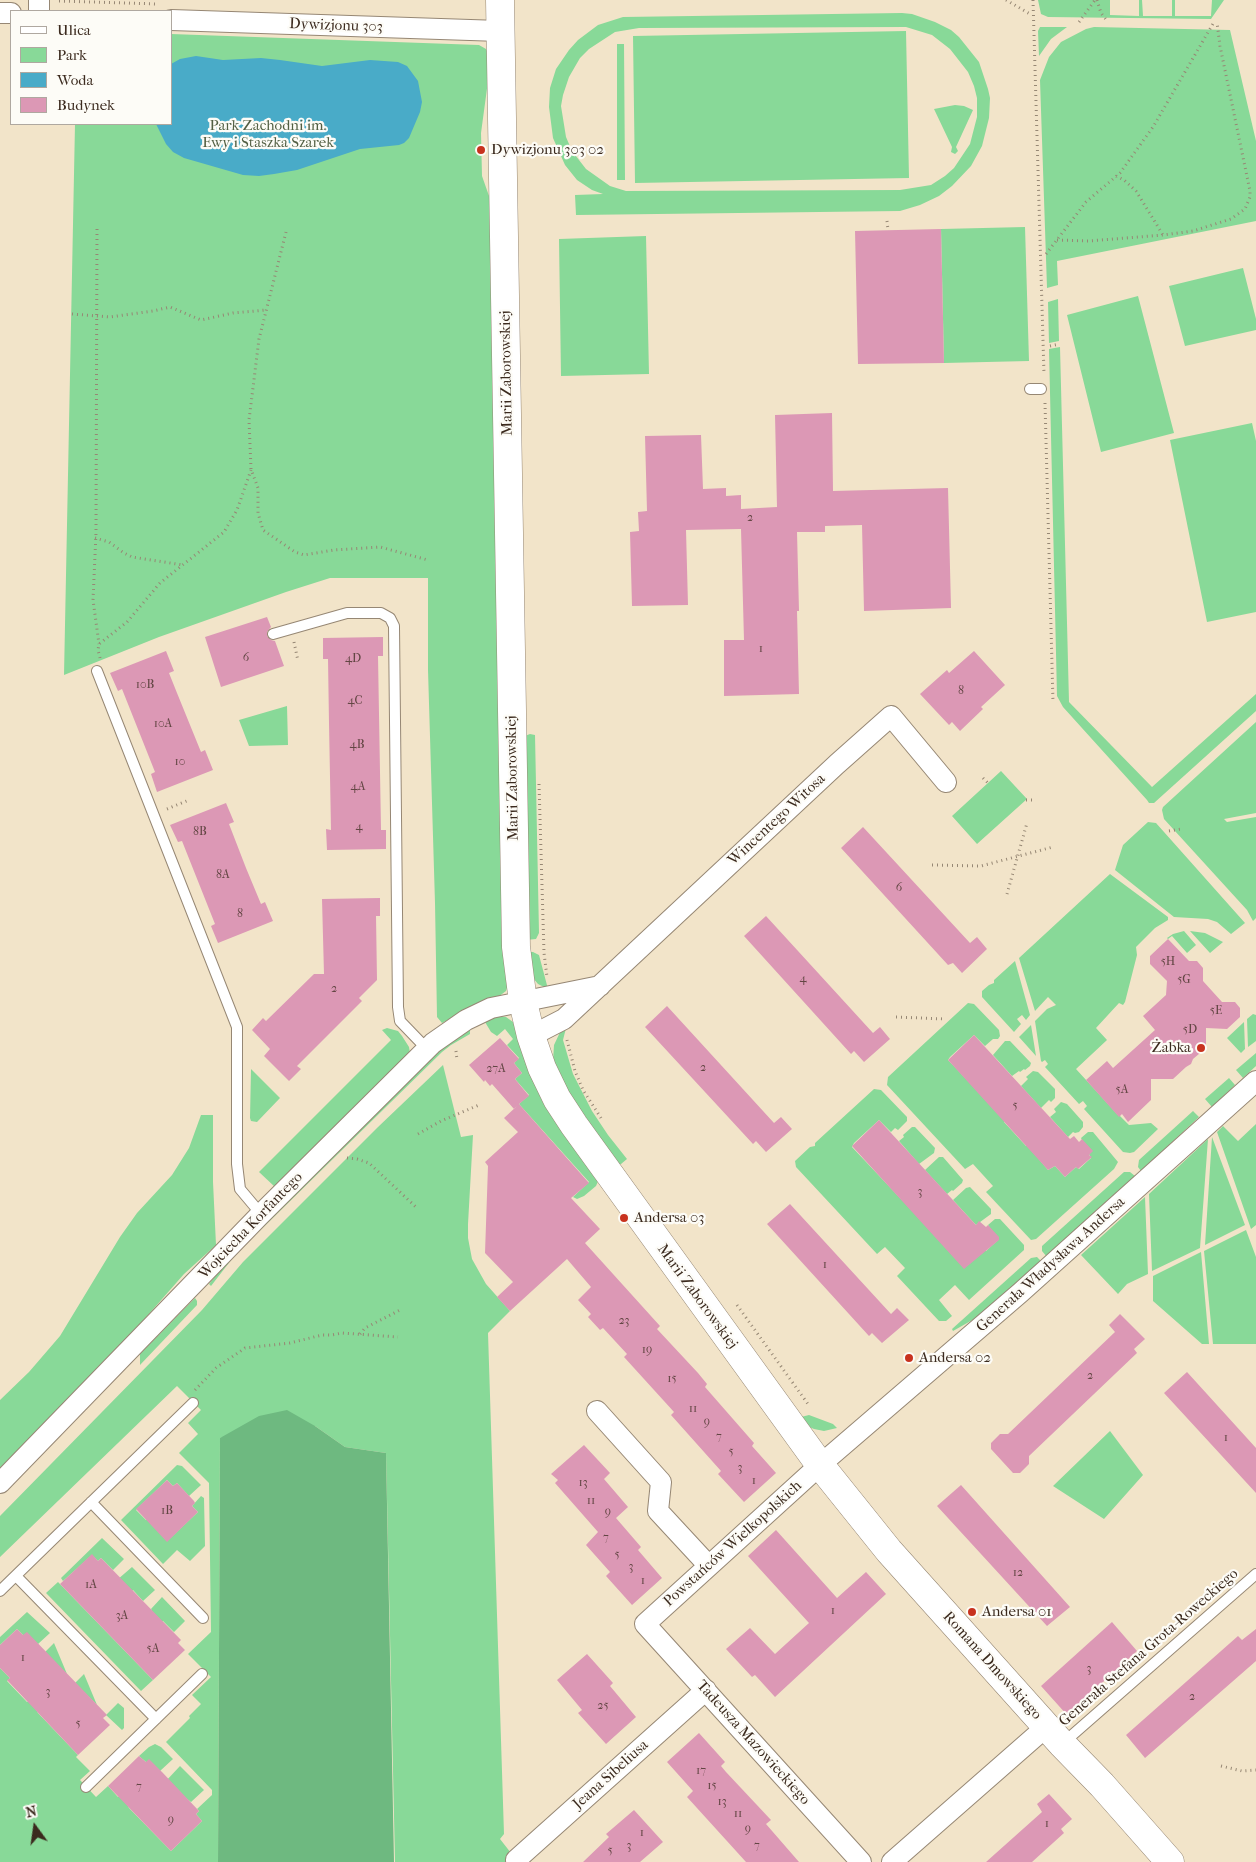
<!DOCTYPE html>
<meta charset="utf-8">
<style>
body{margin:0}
#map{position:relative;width:1256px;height:1862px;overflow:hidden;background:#f2e4c9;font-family:"IM FELL French Canon",serif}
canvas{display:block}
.legend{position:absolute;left:10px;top:10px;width:162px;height:115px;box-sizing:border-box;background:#fdfcf7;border:1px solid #afa8a0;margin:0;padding:6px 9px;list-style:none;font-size:15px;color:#3b2a1e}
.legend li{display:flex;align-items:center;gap:10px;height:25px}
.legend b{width:25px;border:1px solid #afa8a0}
.north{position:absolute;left:10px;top:1802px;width:50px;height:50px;-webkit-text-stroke:4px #fdfcf7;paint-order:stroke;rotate:346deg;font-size:14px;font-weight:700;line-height:20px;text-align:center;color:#3b2a1e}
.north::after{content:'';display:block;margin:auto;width:18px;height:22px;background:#3b2a1e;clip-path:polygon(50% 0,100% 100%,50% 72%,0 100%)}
</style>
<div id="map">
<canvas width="1256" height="1862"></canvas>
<ul class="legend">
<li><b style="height:6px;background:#fff"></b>Ulica</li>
<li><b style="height:14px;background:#88d998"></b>Park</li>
<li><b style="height:14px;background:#49abc8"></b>Woda</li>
<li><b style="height:14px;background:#dc98b5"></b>Budynek</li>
</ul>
<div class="north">N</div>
</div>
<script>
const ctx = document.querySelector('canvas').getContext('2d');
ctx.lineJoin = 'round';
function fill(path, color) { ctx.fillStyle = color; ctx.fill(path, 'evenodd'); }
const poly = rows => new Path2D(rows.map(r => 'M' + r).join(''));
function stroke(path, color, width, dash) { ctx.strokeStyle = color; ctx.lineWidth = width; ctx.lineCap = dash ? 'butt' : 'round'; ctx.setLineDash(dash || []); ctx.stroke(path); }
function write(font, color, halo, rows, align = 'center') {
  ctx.font = font + ' "IM FELL French Canon",serif'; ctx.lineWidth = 4.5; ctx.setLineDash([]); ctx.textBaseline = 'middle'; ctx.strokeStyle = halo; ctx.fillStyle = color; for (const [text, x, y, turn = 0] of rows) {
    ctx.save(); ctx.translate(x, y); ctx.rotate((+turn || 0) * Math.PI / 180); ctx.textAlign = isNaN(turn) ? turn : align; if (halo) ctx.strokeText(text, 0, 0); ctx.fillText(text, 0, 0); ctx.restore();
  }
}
const green = poly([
 [1038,0,1110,0,1110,15,1139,16,1139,0,1142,0,1143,16,1172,16,1172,0,1175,0,1175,16,1211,16,1212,0,1224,0,1211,19,1048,17,1041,14],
 [902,13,912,14,935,22,951,30,959,37,979,62,988,89,990,98,989,118,982,146,971,166,952,186,939,196,920,205,900,211,576,215,575,195,603,194,592,190,577,180,565,165,553,138,549,107,550,88,556,69,569,50,578,40,598,25,623,17],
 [906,27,932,35,950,49,968,72,974,86,977,98,977,117,970,144,954,168,945,176,931,185,900,190,626,191,610,186,586,169,572,151,566,137,561,106,563,95,569,77,580,58,589,49,615,32,639,28],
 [1040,27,1067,27,1051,39,1039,56,1038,31],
 [1094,27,1230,30,1256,141,1256,221,1057,261,1058,285,1047,288,1040,80,1049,57,1061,42,1086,29],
 [906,31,909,178,635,183,633,36],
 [171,34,479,45,486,49,491,59,481,133,482,176,495,213,508,984,506,991,498,997,487,999,442,1023,437,1017,435,903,428,670,428,578,330,578,286,592,159,637,64,675,75,124,171,124],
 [617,44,624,44,625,180,617,180],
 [955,105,964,106,973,110,956,147,958,151,955,154,951,152,952,147,934,109],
 [1025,227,1029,361,944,363,941,229],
 [646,236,649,374,561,376,559,239],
 [1243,268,1256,319,1256,330,1185,346,1169,286],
 [1138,296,1174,433,1101,452,1067,315],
 [1058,299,1059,341,1049,343,1048,302],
 [1060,347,1069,702,1152,787,1256,694,1256,711,1154,803,1149,803,1147,800,1063,707,1057,696,1049,349],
 [1252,423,1256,441,1256,612,1207,622,1170,440],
 [287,706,288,745,249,746,239,720],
 [1256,722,1256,813,1224,819,1227,822,1256,817,1256,918,1253,921,1247,910,1164,819,1162,810,1163,807],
 [530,734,535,735,539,933,536,939,526,940,522,737],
 [1001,771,1027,799,977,844,952,816],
 [1148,822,1156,823,1245,923,1231,934,1217,922,1208,919,1174,917,1115,870,1123,845],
 [1110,874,1168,917,1168,920,1155,928,1136,947,1137,955,1125,1002,1123,1005,1119,1003,1096,1028,1107,1040,1076,1069,1119,1116,1120,1116,1129,1125,1151,1123,1158,1129,1134,1152,1130,1153,1123,1152,1084,1109,1087,1106,1083,1101,1079,1104,1045,1067,1048,1064,1045,1060,1042,1062,1041,1061,1035,1021,1047,1009,1056,1005,1048,997,1035,1011,1019,958],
 [1184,931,1196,945,1187,953,1172,936,1168,939,1167,938,1173,934],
 [1190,931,1205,933,1223,942,1210,953],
 [526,952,533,952,539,955,548,989,538,984,532,977],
 [1015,961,1030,1015,1026,1020,1022,1015,1017,1019,1021,1024,1014,1032,982,997,982,991,989,985,994,983,994,980],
 [968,1003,974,1004,999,1030,1000,1036,998,1039,993,1039,985,1046,974,1035,950,1057,948,1060,1006,1120,1004,1122,1026,1146,1027,1145,1048,1170,1055,1166,1065,1177,1076,1167,1079,1169,1091,1158,1081,1138,1088,1132,1093,1132,1118,1162,1114,1169,1036,1239,1031,1240,986,1192,993,1186,973,1164,965,1169,887,1085,888,1077],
 [1253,1014,1256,1015,1256,1041,1248,1047,1247,1019],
 [497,1016,506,1017,513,1022,527,1066,599,1179,596,1186,584,1196,577,1199,573,1197,589,1182,519,1104,529,1095,515,1079,522,1073,514,1063,519,1058,507,1045,513,1039,505,1029,497,1036,491,1032,485,1022],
 [1244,1022,1245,1049,1241,1053,1227,1038],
 [1031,1025,1036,1056,1019,1037],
 [387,1028,398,1031,402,1036,409,1047,410,1053,275,1187,259,1172,391,1040,382,1030],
 [562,1028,566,1028,563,1040,573,1074,592,1111,608,1135,627,1159,621,1164,616,1164,581,1118,553,1061,554,1045],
 [470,1029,470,1034,451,1045,442,1052,235,1255,211,1286,209,1284,233,1254,440,1050],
 [1005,1041,1010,1041,1031,1063,1030,1066,1025,1070,1024,1069,1020,1072,1019,1071,1012,1076,993,1055],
 [1256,1053,1256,1066,1243,1078,1236,1070],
 [443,1065,461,1137,473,1135,468,1224,468,1238,472,1259,486,1284,510,1311,488,1333,504,1834,500,1839,518,1862,395,1862,386,1453,345,1447,315,1426,220,1438,218,1862,0,1862,0,1668,10,1678,7,1681,27,1702,31,1700,38,1713,78,1755,76,1757,90,1771,80,1780,96,1797,108,1786,118,1797,122,1794,129,1808,171,1851,202,1821,196,1814,199,1811,197,1809,212,1795,212,1790,166,1742,190,1718,189,1716,201,1704,192,1695,211,1677,188,1654,211,1632,209,1483,179,1453,198,1434,188,1423,201,1410,177,1386,0,1557,0,1516,202,1310,243,1262,378,1127],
 [251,1069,280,1098,257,1122,251,1121,250,1118],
 [1033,1071,1038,1072,1055,1089,1055,1098,1051,1102,1049,1100,1041,1108,1021,1086,1028,1079,1026,1077],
 [1229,1078,1235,1085,1212,1107,1205,1099],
 [874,1089,881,1090,907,1117,907,1121,898,1130,895,1128,891,1132,879,1120,854,1143,852,1147,900,1198,986,1251,998,1240,988,1225,995,1219,1000,1219,1024,1245,1024,1250,969,1300,955,1285,939,1300,952,1316,946,1321,939,1321,897,1276,905,1268,885,1247,877,1254,796,1167,795,1161,810,1147,815,1146,815,1143],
 [1061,1102,1067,1104,1083,1122,1083,1127,1079,1132,1075,1133,1073,1132,1068,1137,1050,1117,1056,1112,1054,1109],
 [1193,1111,1199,1117,1141,1171,1138,1167,1139,1160],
 [201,1115,213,1115,213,1182,216,1245,184,1274,127,1339,0,1472,0,1400,29,1372,60,1336,120,1237,137,1213,172,1175,189,1148],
 [1256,1124,1256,1225,1251,1229,1217,1132,1223,1126,1238,1141],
 [912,1127,915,1127,935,1148,934,1153,919,1164,899,1141,904,1137,903,1135],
 [1212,1137,1245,1225,1205,1245],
 [1208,1139,1200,1248,1152,1271,1149,1194],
 [939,1157,943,1157,963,1180,962,1183,953,1191,952,1190,947,1194,925,1170],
 [1124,1172,1130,1172,1135,1176,1047,1257,1042,1251,1042,1246],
 [970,1187,991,1209,991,1214,976,1225,953,1200,966,1188],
 [1145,1197,1148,1274,1127,1284,1118,1294,1081,1255],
 [1246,1230,1256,1257,1256,1344,1213,1344,1204,1251],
 [1201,1252,1209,1344,1202,1344,1153,1301,1153,1276],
 [1037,1257,1042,1262,983,1314,953,1331,952,1329,1031,1258],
 [195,1298,197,1301,197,1305,140,1365,140,1354],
 [809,1415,833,1424,837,1428,824,1431,814,1429,805,1425,801,1417],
 [1110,1431,1143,1475,1104,1519,1053,1486],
 [177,1465,182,1466,201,1485,189,1496,177,1483,173,1486,167,1480,136,1510,146,1520,149,1518,167,1541,198,1512,192,1506,201,1496,204,1498,205,1546,190,1561,177,1550,163,1564,121,1520],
 [102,1538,124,1559,113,1570,101,1558,98,1561,92,1555,63,1581,61,1578],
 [132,1567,155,1590,143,1601,133,1590,130,1593,117,1580],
 [58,1582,153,1680,141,1691,46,1593],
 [162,1597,185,1621,174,1632,163,1621,159,1624,151,1609],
 [27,1612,50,1633,38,1644,23,1635,17,1629,0,1645,0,1637],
 [54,1643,67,1674,42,1655],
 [84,1674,97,1705,75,1683],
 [118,1703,124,1708,124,1728,122,1730,106,1715],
 [155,1744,161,1747,173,1759,160,1771,146,1762,139,1756,149,1747],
 [180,1766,204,1790,191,1802,165,1782]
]);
const forest = poly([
 [287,1410,315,1426,345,1447,386,1453,394,1862,218,1862,220,1438,259,1416]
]);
const water = poly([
 [196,56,223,60,261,58,280,60,322,66,370,60,398,62,407,66,418,81,422,102,420,112,409,138,404,143,399,145,360,149,297,170,274,174,259,176,243,175,184,158,173,152,166,144,156,124,171,124,171,64,180,59]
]);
const building = poly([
 [941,229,944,363,858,364,855,231],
 [832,413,833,491,948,488,951,608,864,611,862,525,825,526,825,532,797,532,799,611,797,611,799,694,724,696,724,640,744,640,741,529,686,530,688,605,632,606,630,532,639,531,638,512,647,511,645,436,701,435,703,489,726,488,726,496,741,495,741,509,777,507,775,415],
 [267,617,271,627,267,632,267,636,271,640,275,641,284,666,221,687,205,637],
 [383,637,383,656,378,656,381,830,386,830,386,849,327,850,326,829,331,830,329,723,328,659,323,659,323,638],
 [166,651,174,671,169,673,177,693,201,752,205,750,213,770,157,792,151,774,155,772,122,689,118,691,110,673],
 [974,651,1005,685,981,707,983,709,960,731,952,722,949,725,920,694,947,670,949,673],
 [226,803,234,822,229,824,246,868,261,904,265,902,273,921,218,943,211,926,215,924,182,841,178,842,170,825],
 [863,827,970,943,977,937,987,949,962,973,953,963,948,965,841,848],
 [380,898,380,916,376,916,377,980,359,998,362,1001,297,1066,301,1069,289,1081,264,1056,270,1049,252,1030,263,1018,266,1021,314,974,324,974,322,899],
 [766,916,873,1033,880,1027,890,1039,864,1062,854,1051,851,1054,744,936],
 [1168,939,1189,961,1197,961,1203,968,1203,981,1222,1002,1235,1002,1240,1008,1240,1017,1227,1029,1206,1028,1206,1048,1193,1059,1191,1064,1186,1067,1173,1079,1151,1079,1151,1100,1128,1122,1122,1114,1119,1117,1086,1080,1107,1061,1113,1068,1155,1030,1143,1016,1166,995,1167,981,1150,964,1150,956],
 [667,1006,774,1123,781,1117,792,1129,766,1152,756,1141,753,1144,645,1027],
 [974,1035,1070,1139,1074,1136,1079,1142,1082,1139,1093,1151,1089,1155,1092,1157,1078,1169,1076,1167,1065,1177,1055,1166,1048,1170,948,1060],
 [500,1038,519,1059,514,1063,522,1073,515,1079,529,1096,519,1104,589,1183,571,1198,600,1229,585,1243,660,1326,657,1329,698,1373,707,1384,705,1387,754,1443,752,1446,776,1473,744,1502,718,1474,721,1471,671,1415,674,1412,624,1357,627,1354,603,1328,600,1330,588,1317,591,1314,578,1300,591,1287,567,1259,510,1311,497,1297,513,1282,485,1253,488,1166,485,1162,518,1132,504,1118,517,1106,514,1109,492,1084,490,1086,485,1080,484,1082,469,1065],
 [879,1120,976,1225,979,1221,986,1227,988,1225,999,1237,999,1240,964,1269,852,1146],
 [790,1204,891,1314,897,1308,909,1320,882,1343,872,1333,869,1336,767,1224],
 [1120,1314,1145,1339,1134,1349,1137,1353,1029,1456,1029,1464,1020,1473,1013,1473,991,1449,991,1443,1000,1434,1008,1434,1115,1332,1109,1325],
 [1187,1372,1256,1448,1256,1493,1164,1393],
 [584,1445,610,1473,604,1479,628,1507,616,1518,641,1547,638,1550,662,1578,632,1605,606,1576,610,1572,586,1545,598,1532,555,1483,558,1480,551,1474],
 [167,1480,173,1486,177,1483,194,1501,195,1503,192,1506,198,1512,167,1542,136,1509],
 [961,1485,1070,1607,1047,1626,937,1506],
 [776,1530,837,1598,866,1572,886,1594,775,1697,755,1675,752,1677,726,1649,750,1628,775,1654,809,1623,748,1556],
 [92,1554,98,1561,101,1558,181,1640,178,1643,185,1650,153,1680,60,1584],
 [1112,1622,1137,1651,1067,1715,1041,1686],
 [17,1629,23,1635,27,1632,107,1715,103,1718,110,1725,78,1755,7,1680,10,1678,0,1668,0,1645],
 [1256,1629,1256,1661,1145,1758,1126,1735,1238,1636,1242,1640],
 [587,1654,613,1683,610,1686,636,1717,606,1744,578,1713,582,1710,557,1680],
 [699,1733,725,1762,721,1766,726,1772,771,1820,766,1824,799,1862,746,1862,687,1797,693,1791,667,1762],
 [139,1756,146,1762,149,1759,162,1772,199,1811,196,1814,202,1821,171,1851,108,1786],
 [1049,1794,1072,1819,1061,1829,1064,1833,1032,1862,986,1862,1042,1812,1037,1804],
 [634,1810,663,1842,640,1862,583,1862,609,1837,606,1834]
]);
const path = poly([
 [1006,0,1030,14],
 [1033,0,1044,374],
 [1097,0,1101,13,1108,22],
 [59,1,158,4],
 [1079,22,1095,0],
 [1116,176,1124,180,1136,191,1163,235],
 [887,221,888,230],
 [97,229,96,533,93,600,99,644],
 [286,232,259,339,249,420,251,469,258,488,258,513,263,530,295,552,304,555,334,550,380,547,428,560],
 [1057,240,1089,241,1163,235,1193,231,1231,219,1245,209,1250,197,1250,191,1220,46,1217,22],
 [1046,254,1086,202,1120,173,1153,127,1214,22],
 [72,314,110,317,153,311,170,307,201,320,233,313,266,310],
 [1050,346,1059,344],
 [1045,403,1053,702],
 [95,538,109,542,124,553,132,557,183,565],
 [294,642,298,661],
 [100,658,98,650,99,644,127,622,160,583,224,532,237,510,251,470],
 [983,778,988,783],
 [539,784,544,953,547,977],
 [1026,800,1032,800],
 [167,809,189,800],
 [1169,831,1181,829],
 [932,865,981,866,1053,847],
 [1007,894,1027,823],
 [896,1017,945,1019],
 [567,1040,575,1071,583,1090,601,1118],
 [456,1051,457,1060],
 [418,1134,441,1121,479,1105],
 [347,1158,357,1159,369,1163,417,1208],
 [737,1305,808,1404],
 [360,1334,365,1328,402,1309],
 [195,1390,216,1368,245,1348,290,1343,322,1335,332,1335,342,1333,398,1337],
 [1221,1766,1242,1771,1256,1770]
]);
const lane = poly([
 [1030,389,1041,389],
 [273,634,347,613,381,613,390,618,394,626,398,1007,400,1021,427,1049],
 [97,671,237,1027,237,1164,240,1189,261,1214],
 [91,1502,203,1618],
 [16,1576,156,1719],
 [0,1591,193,1403],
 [1062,1744,1256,1574],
 [86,1787,202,1674]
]);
const street = poly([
 [39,11,39,0],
 [0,13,11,13],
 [171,20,500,31],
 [531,1036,564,1019,837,764,891,716,946,782],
 [597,1411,661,1482,658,1511,708,1565],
 [0,1483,259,1216,433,1043,466,1020,491,1008,600,986],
 [516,1860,706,1690],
 [861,1862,645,1624,820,1465,1020,1293,1256,1081],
 [892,1862,1046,1727]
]);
const secondary = poly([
 [500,0,516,947,523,1002,531,1036,542,1068,557,1099,574,1125,820,1465,889,1551,1062,1744,1102,1785,1170,1862]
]);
const markers = [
 [481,150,5,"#c8321e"],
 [1201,1048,5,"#c8321e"],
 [624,1218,5,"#c8321e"],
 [909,1358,5,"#c8321e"],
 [972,1612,5,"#c8321e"]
];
const numberNames = [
 ["2",750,518],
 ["1",761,649],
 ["6",246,658],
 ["4D",353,659],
 ["10B",145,685],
 ["8",961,691],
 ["4C",355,701],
 ["10A",163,724],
 ["4B",357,745],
 ["10",180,762],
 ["4A",358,787],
 ["4",359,827],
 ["8B",200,832],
 ["8A",223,875],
 ["6",899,888],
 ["8",240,914],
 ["5H",1168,962],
 ["4",803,979],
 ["5G",1184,980],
 ["2",334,989],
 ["5E",1216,1011],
 ["5D",1190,1030],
 ["2",703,1068],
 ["27A",496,1069],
 ["5A",1122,1090],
 ["5",1015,1106],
 ["3",920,1192],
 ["1",825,1265],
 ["23",624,1321],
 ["19",647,1350],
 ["2",1090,1376],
 ["15",672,1379],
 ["11",693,1409],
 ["9",707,1422],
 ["7",719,1437],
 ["1",1226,1438],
 ["5",731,1452],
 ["3",740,1468],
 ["1",754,1481],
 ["13",583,1483],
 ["11",591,1501],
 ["1B",167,1511],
 ["9",608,1512],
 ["7",606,1538],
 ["5",617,1555],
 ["3",631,1567],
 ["12",1018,1573],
 ["1",643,1581],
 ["1A",91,1585],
 ["1",833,1611],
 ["3A",122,1616],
 ["5A",153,1649],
 ["1",23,1658],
 ["3",1089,1669],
 ["3",48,1692],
 ["2",1192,1697],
 ["25",603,1706],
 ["5",78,1724],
 ["17",701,1771],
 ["15",712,1786],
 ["7",139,1787],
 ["13",722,1802],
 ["11",738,1814],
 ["9",171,1820],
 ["1",1047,1824],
 ["9",748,1829],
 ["1",642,1833],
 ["3",629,1846],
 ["7",757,1846],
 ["5",610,1851]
];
const streetNames = [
 ["Dywizjonu 303",336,26,2],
 ["Marii Zaborowskiej",507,373,-91],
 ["Marii Zaborowskiej",513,778,-91],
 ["Wincentego Witosa",777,820,-43],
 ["Wojciecha Korfantego",251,1226,-46],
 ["Generała Władysława Andersa",1051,1265,-42],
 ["Marii Zaborowskiej",697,1297,54],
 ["Powstańców Wielkopolskich",733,1544,-42],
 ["Generała Stefana Grota-Roweckiego",1149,1648,-41],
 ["Romana Dmowskiego",992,1666,48],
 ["Tadeusza Mazowieckiego",753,1743,48],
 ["Jeana Sibeliusa",611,1775,-42]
];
const parkNames = [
 ["Park Zachodni im.",268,126],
 ["Ewy i Staszka Szarek",268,143]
];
const poiNames = [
 ["Dywizjonu 303 02",491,150],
 ["Żabka",1191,1048,"right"],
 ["Andersa 03",634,1218],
 ["Andersa 02",919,1358],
 ["Andersa 01",982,1612]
];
fill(green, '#88d998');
fill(forest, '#6eb980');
fill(water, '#49abc8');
fill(building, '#dc98b5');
stroke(lane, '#968774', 12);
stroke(street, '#968774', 22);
stroke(secondary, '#968774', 29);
stroke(path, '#968774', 3, [1, 4]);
stroke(lane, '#fff', 10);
stroke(street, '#fff', 20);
stroke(secondary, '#fff', 28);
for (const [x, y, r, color] of markers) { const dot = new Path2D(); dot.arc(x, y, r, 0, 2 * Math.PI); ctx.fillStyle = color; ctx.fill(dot); stroke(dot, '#fdfcf7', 2); }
write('12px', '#634644', null, numberNames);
write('15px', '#3b2a1e', '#fdfcf7', streetNames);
write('15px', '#525f43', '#fdfcf7', parkNames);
write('15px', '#3b2a1e', '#fdfcf7', poiNames, 'left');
</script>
